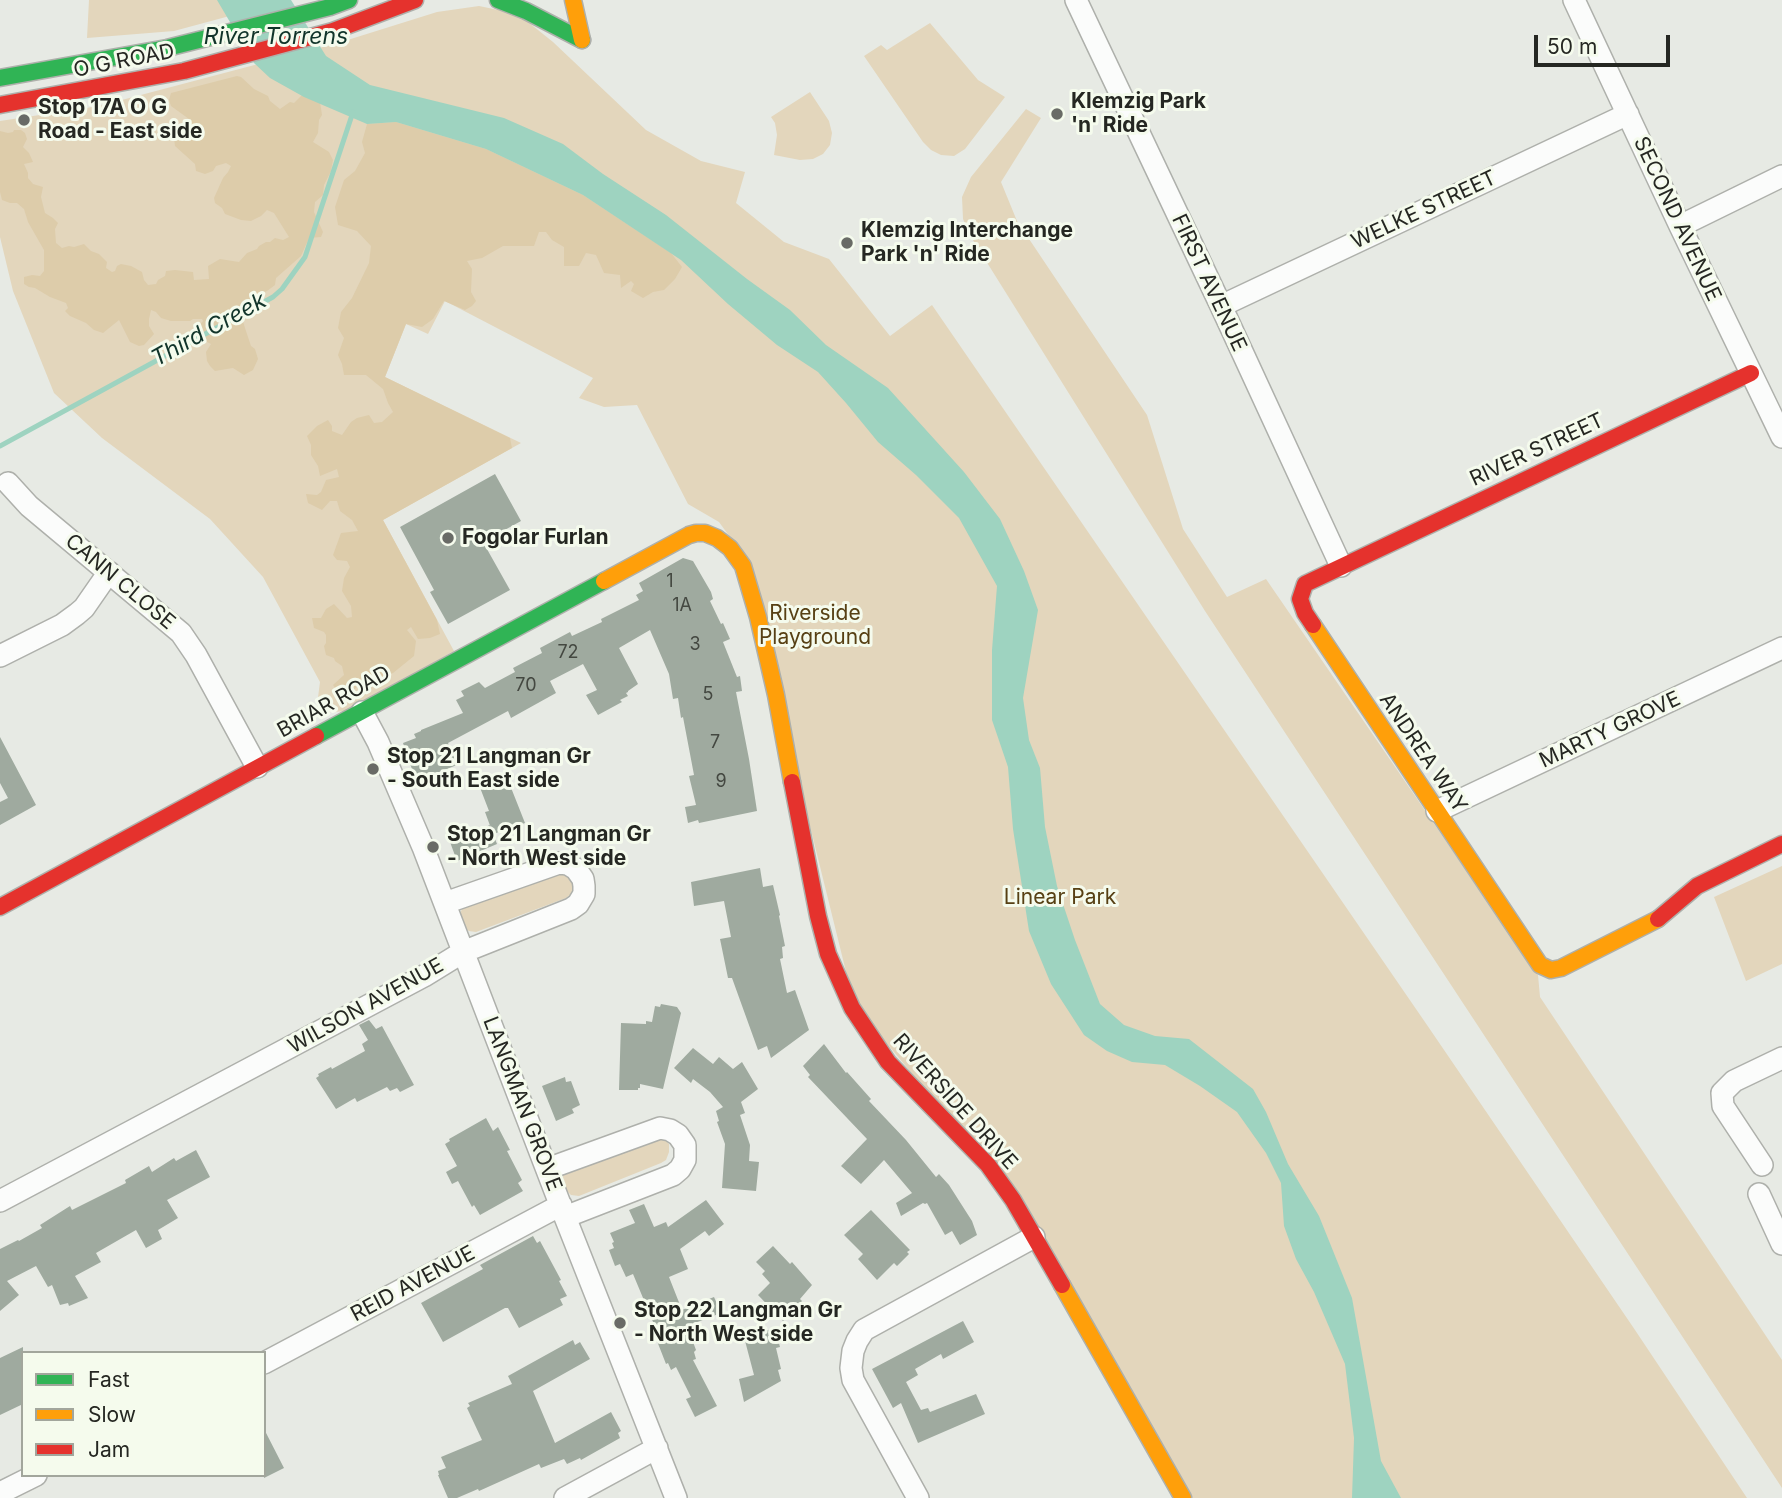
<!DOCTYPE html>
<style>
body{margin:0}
#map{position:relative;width:1782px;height:1498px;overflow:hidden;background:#e7eae4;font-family:Inter,sans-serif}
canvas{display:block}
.legend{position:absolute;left:21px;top:1351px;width:245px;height:126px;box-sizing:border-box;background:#f5fbed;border:2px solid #a2a69c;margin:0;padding:9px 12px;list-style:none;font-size:21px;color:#252722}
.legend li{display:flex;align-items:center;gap:14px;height:35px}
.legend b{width:35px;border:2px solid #a2a69c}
.scale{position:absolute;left:1534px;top:35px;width:136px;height:32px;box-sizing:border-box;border:4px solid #252722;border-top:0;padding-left:9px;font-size:21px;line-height:24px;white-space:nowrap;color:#252722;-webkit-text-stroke:5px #f5fbed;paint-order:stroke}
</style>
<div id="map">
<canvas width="1782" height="1498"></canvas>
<ul class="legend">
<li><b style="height:9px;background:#30b455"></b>Fast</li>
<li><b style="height:9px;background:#ff9f0a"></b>Slow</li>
<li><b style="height:9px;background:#e5322d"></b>Jam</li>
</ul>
<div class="scale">50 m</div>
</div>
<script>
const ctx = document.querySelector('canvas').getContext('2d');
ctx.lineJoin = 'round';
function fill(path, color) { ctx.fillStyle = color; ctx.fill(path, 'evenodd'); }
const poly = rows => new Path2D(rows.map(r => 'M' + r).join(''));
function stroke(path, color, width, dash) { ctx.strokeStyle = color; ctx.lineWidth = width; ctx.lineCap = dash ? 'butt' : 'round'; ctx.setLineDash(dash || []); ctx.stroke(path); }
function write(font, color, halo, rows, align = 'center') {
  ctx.font = font + ' Inter,sans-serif'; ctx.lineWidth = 6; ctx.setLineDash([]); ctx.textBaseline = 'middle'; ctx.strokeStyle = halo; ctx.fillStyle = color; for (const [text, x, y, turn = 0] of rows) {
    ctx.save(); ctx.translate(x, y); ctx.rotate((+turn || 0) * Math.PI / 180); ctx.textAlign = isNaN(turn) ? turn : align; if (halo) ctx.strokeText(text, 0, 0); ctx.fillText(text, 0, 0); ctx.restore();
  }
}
const green = poly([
 [89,0,289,0,174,31,87,38],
 [479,6,518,14,553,42,646,130,701,161,745,172,736,203,784,242,829,259,890,336,932,305,1427,1025,1633,1327,1747,1498,1188,1498,1028,1213,854,1004,743,555,719,522,688,504,637,405,604,407,579,398,593,378,445,301,428,334,406,324,385,377,521,443,383,520,454,651,348,711,316,713,320,682,263,577,210,519,102,438,54,393,13,291,0,237,0,121,99,106,338,43,437,12],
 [930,23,978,80,1005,97,965,149,954,156,941,155,931,150,923,142,864,56,881,45,887,50],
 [810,92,829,121,832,133,830,145,823,154,813,159,800,160,774,155,777,135,775,123,771,117],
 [1026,109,1041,118,1001,182,1017,221,1147,415,1183,529,1227,597,1266,579,1538,975,1540,997,1782,1360,1782,1488,1205,611,971,237,963,219,962,197,971,177],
 [1782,866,1782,964,1746,981,1714,897],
 [559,868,574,878,574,886,571,894,566,898,476,932,469,931,462,926,459,919,461,911,466,904],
 [662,1137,669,1144,669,1152,666,1160,661,1163,579,1196,571,1195,565,1189,562,1182,563,1174]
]);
const forest = poly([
 [237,76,241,77,254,89,268,96,270,101,280,109,290,102,294,103,302,95,320,102,322,115,319,120,318,133,313,142,329,152,333,160,331,171,324,185,323,195,315,202,314,212,323,232,321,237,309,238,301,256,276,278,275,285,267,291,253,297,245,308,242,318,245,328,251,346,255,349,258,359,253,370,244,375,233,368,215,371,210,366,207,361,206,352,211,344,205,341,197,328,203,321,202,319,193,319,190,321,171,321,161,318,156,312,151,310,149,319,149,326,154,334,144,345,139,346,130,342,119,320,103,333,94,330,86,323,70,316,65,311,68,308,66,303,50,297,35,288,29,287,24,284,24,277,32,275,40,276,44,271,44,250,28,222,24,209,17,203,10,203,2,200,0,192,0,131,8,133,13,132,14,130,21,130,25,133,27,139,23,147,29,153,33,162,24,164,28,173,28,178,33,184,43,187,41,197,45,213,53,218,58,223,55,229,56,243,62,248,69,246,74,247,84,244,91,251,99,254,107,262,106,268,112,272,115,271,117,266,121,264,131,266,142,272,144,280,148,285,156,284,158,280,165,276,166,271,175,270,193,272,194,280,209,279,208,266,220,259,239,262,247,253,257,249,259,246,266,242,270,242,275,238,283,240,289,237,274,213,267,210,261,216,251,221,241,220,225,214,222,208,215,203,214,198,223,178,228,172,231,166,226,163,216,166,213,171,205,174,196,171,195,164,175,146,174,138,178,133,191,124,189,119,171,106,169,100,171,93],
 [396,122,486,149,583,195,671,253,682,267,675,279,664,290,653,292,643,298,631,291,634,284,631,281,621,288,620,275,604,273,596,255,586,253,579,266,564,266,564,247,552,240,546,232,539,232,534,246,503,246,482,258,467,261,472,269,471,292,476,301,472,306,465,310,444,301,433,319,422,327,406,324,385,377,510,438,512,448,383,520,437,620,440,634,430,638,418,639,411,627,407,630,416,641,414,656,393,673,365,685,358,686,348,695,338,692,333,685,344,675,342,666,335,661,334,658,326,655,324,646,326,643,326,635,324,632,314,628,312,618,321,618,326,609,334,604,347,618,352,617,351,606,342,591,344,578,350,567,347,561,337,560,333,555,341,533,358,531,352,520,340,511,337,501,330,501,322,510,308,503,306,494,317,495,321,492,326,480,339,477,337,469,320,476,318,466,311,455,311,445,307,436,317,426,328,420,332,426,332,431,342,435,351,422,357,418,369,415,374,423,382,422,393,412,388,403,383,389,366,375,344,375,342,364,338,355,344,338,338,328,341,312,352,298,369,263,371,246,357,231,338,225,335,207,344,180,355,171,365,153,362,142,367,124]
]);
const water = poly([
 [217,0,291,0,326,56,370,85,504,118,563,144,603,174,666,215,747,279,790,310,826,345,888,388,964,472,1000,519,1024,571,1038,610,1023,698,1029,740,1040,768,1045,827,1057,886,1075,940,1100,1004,1124,1025,1155,1036,1189,1039,1253,1089,1266,1112,1288,1164,1319,1216,1352,1298,1381,1461,1401,1498,1352,1498,1354,1438,1345,1364,1314,1292,1296,1259,1284,1226,1281,1183,1266,1153,1237,1112,1200,1086,1165,1065,1132,1062,1107,1051,1084,1035,1051,984,1029,931,1013,829,1008,767,992,720,992,650,997,586,959,518,916,475,878,442,846,403,818,372,777,345,728,304,681,260,583,195,486,149,396,122,367,124,304,97,270,78,254,63]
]);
const stream = poly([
 [0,446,273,297,282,289,305,257,353,112]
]);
const building = poly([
 [495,474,521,521,483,542,510,590,448,624,430,592,434,590,400,527],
 [683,558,693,561,711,592,713,599,710,601,721,624,723,623,730,639,723,642,737,677,740,676,742,691,736,692,749,759,757,811,699,823,698,820,688,823,685,807,696,805,689,776,694,775,683,717,681,718,678,698,673,699,669,674,650,630,619,648,638,684,628,691,628,692,626,693,628,696,620,700,622,702,598,715,586,695,597,690,583,664,550,681,556,693,511,718,508,711,448,743,457,765,416,781,403,743,416,738,414,734,421,731,421,730,463,713,456,700,464,696,461,691,479,682,485,688,515,672,513,668,542,653,540,648,570,632,572,636,602,622,601,619,639,600,636,595,643,591,639,583],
 [0,737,36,805,0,825,0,802,8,798,0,783],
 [506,775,525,823,493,834,497,844,457,861,450,842,490,825,492,831,485,812,489,811,479,785],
 [760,868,763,887,773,885,780,915,779,916,785,946,782,947,783,958,780,959,787,993,795,990,809,1030,771,1058,767,1046,758,1050,732,978,728,978,720,939,731,937,724,901,694,906,691,882],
 [661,1004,677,1007,681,1013,663,1089,640,1084,640,1088,638,1088,638,1090,619,1090,621,1023,646,1024,646,1021,652,1022,655,1006,660,1007],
 [369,1020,376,1029,382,1026,414,1085,400,1092,397,1088,390,1091,387,1087,357,1102,355,1098,336,1109,316,1078,319,1076,318,1074,331,1067,332,1069,365,1051,362,1044,368,1040,359,1025],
 [824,1044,846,1073,847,1072,871,1099,869,1101,906,1140,936,1177,939,1174,949,1185,972,1221,977,1235,960,1245,952,1231,945,1235,927,1203,925,1204,923,1203,901,1216,896,1203,912,1193,884,1160,861,1184,841,1166,867,1139,808,1077,810,1075,803,1066],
 [693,1048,713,1064,719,1057,733,1069,742,1062,758,1089,741,1102,745,1113,740,1115,750,1145,749,1161,759,1162,756,1191,722,1188,725,1144,717,1122,719,1121,716,1111,723,1107,710,1092,693,1079,691,1083,674,1068],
 [565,1077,566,1082,571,1081,580,1105,572,1109,574,1113,556,1121,542,1086],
 [486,1118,493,1131,498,1127,510,1150,507,1151,522,1180,518,1183,523,1191,480,1215,474,1205,472,1207,458,1181,452,1184,446,1172,457,1166,445,1144,450,1141,449,1139],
 [196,1150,210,1177,167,1200,178,1218,158,1230,162,1239,146,1248,136,1230,96,1253,101,1262,75,1276,88,1298,69,1306,68,1303,60,1305,52,1285,48,1287,36,1266,7,1281,19,1295,0,1311,0,1249,18,1240,19,1241,42,1228,40,1225,70,1206,72,1210,126,1183,125,1180,149,1166,152,1172,174,1158,176,1161],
 [706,1200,724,1224,709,1236,705,1231,680,1249,688,1269,669,1277,682,1310,714,1297,721,1313,687,1326,696,1350,694,1352,696,1359,693,1360,717,1406,695,1417,686,1399,691,1397,676,1367,671,1370,668,1363,666,1364,657,1341,659,1340,655,1330,656,1329,633,1274,626,1277,620,1264,615,1266,609,1250,614,1248,612,1243,614,1242,610,1233,635,1223,629,1210,644,1204,654,1227,666,1222,668,1227],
 [871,1210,910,1250,907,1252,909,1254,897,1266,894,1263,877,1280,858,1259,863,1254,844,1235],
 [533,1236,537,1243,540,1241,561,1280,559,1281,567,1296,560,1299,563,1305,519,1328,508,1308,505,1308,443,1342,421,1303,483,1269,480,1265],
 [773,1246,790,1264,792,1262,812,1285,800,1299,802,1301,783,1321,758,1295,770,1283,762,1274,765,1271,756,1262],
 [963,1321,974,1342,943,1359,941,1354,915,1369,918,1375,906,1382,921,1410,928,1408,930,1412,976,1394,985,1414,918,1443,901,1403,893,1408,872,1369],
 [775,1328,780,1347,776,1348,781,1369,778,1370,781,1381,744,1402,739,1379,754,1375,744,1337],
 [573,1340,575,1345,580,1342,590,1359,533,1391,555,1443,611,1412,621,1431,618,1433,620,1438,581,1460,580,1458,567,1464,564,1459,541,1468,539,1464,479,1491,478,1489,457,1498,448,1498,438,1475,439,1475,438,1471,446,1468,441,1457,482,1440,467,1408,470,1406,468,1403,512,1384,508,1376],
 [23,1347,23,1404,0,1415,0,1358],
 [264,1429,284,1468,264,1478]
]);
const street = poly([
 [1076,0,1221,306,1341,566],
 [1574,0,1680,226,1782,437],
 [1680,226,1782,176],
 [1221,306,1628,114],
 [8,483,29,506,181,633,196,655,257,767],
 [0,656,62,625,77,614,84,608,109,572],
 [362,712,378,742,423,847,565,1217,676,1498],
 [1437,811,1782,648],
 [1762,1165,1723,1106,1722,1093,1734,1081,1782,1058],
 [547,1169,660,1128,670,1130,678,1135,685,1145,685,1160,680,1169,673,1175,565,1217],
 [1759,1194,1782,1244],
 [0,1201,424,976,463,952,571,909,578,904,584,894,584,886,583,879,576,869,568,864,559,863,445,903],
 [264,1363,561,1205],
 [0,1493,36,1475],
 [565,1498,657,1448],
 [918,1498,853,1380,851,1368,853,1351,857,1341,864,1330,1034,1237]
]);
const fast = poly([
 [498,0,526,11,582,40],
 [0,78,167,48,330,7,349,0],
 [316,736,604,581]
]);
const slow = poly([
 [573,0,582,40],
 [604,581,689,535,696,533,705,533,717,538,730,548,743,566,758,617,776,695,792,782],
 [1313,625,1540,965,1551,970,1561,968,1658,919],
 [1062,1285,1183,1498]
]);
const jam = poly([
 [0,105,184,71,333,31,415,0],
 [1313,625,1305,613,1300,599,1305,584,1751,373],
 [792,782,818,916,828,954,852,1008,888,1062,988,1165,1013,1200,1062,1285],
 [0,907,316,736],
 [1658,919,1697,886,1782,844]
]);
const markers = [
 [1057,114,7,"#696b66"],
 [24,120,7,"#696b66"],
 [847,243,7,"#696b66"],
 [448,538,7,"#696b66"],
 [373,769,7,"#696b66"],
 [433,847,7,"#696b66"],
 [620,1323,7,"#696b66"]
];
const numberNames = [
 ["1",670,582],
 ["1A",682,606],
 ["3",695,645],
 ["72",568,653],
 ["70",526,686],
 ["5",708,695],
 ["7",715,743],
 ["9",721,782]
];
const streetNames = [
 ["O G ROAD",124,61,-11],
 ["WELKE STREET",1424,210,-25],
 ["SECOND AVENUE",1677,219,65],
 ["FIRST AVENUE",1209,283,65],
 ["RIVER STREET",1537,450,-25],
 ["CANN CLOSE",120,582,40],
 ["BRIAR ROAD",334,702,-29],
 ["MARTY GROVE",1610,730,-25],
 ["ANDREA WAY",1423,753,56],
 ["WILSON AVENUE",366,1006,-29],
 ["RIVERSIDE DRIVE",955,1102,48],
 ["LANGMAN GROVE",522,1104,69],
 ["REID AVENUE",413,1284,-28]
];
const poiNames = [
 ["Klemzig Park",1071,102],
 ["'n' Ride",1071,126],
 ["Stop 17A O G",38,108],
 ["Road - East side",38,132],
 ["Klemzig Interchange",861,231],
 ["Park 'n' Ride",861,255],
 ["Fogolar Furlan",462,538],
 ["Stop 21 Langman Gr",387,757],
 ["- South East side",387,781],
 ["Stop 21 Langman Gr",447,835],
 ["- North West side",447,859],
 ["Stop 22 Langman Gr",634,1311],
 ["- North West side",634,1335]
];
const parkNames = [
 ["Riverside",815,614],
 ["Playground",815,638],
 ["Linear Park",1060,898]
];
const waterNames = [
 ["River Torrens",276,37],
 ["Third Creek",209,330,-29]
];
fill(green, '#e3d6bc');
fill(forest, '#dca');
fill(water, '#9ed3c0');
stroke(stream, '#9ed3c0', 5);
fill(building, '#9faa9f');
stroke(street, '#aeb0ab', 24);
stroke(fast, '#aeb0ab', 19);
stroke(slow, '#aeb0ab', 19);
stroke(jam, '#aeb0ab', 19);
stroke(street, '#fbfcfb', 21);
stroke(fast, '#30b455', 16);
stroke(slow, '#ff9f0a', 16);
stroke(jam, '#e5322d', 16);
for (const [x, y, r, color] of markers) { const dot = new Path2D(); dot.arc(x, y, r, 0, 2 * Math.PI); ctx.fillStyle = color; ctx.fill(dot); stroke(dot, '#f5fbed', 2.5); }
write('18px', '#444841', null, numberNames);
write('21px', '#252722', '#f5fbed', streetNames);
write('bold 21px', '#252722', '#f5fbed', poiNames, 'left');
write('21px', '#574014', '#f5fbed', parkNames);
write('italic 23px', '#11342a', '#f5fbed', waterNames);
</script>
